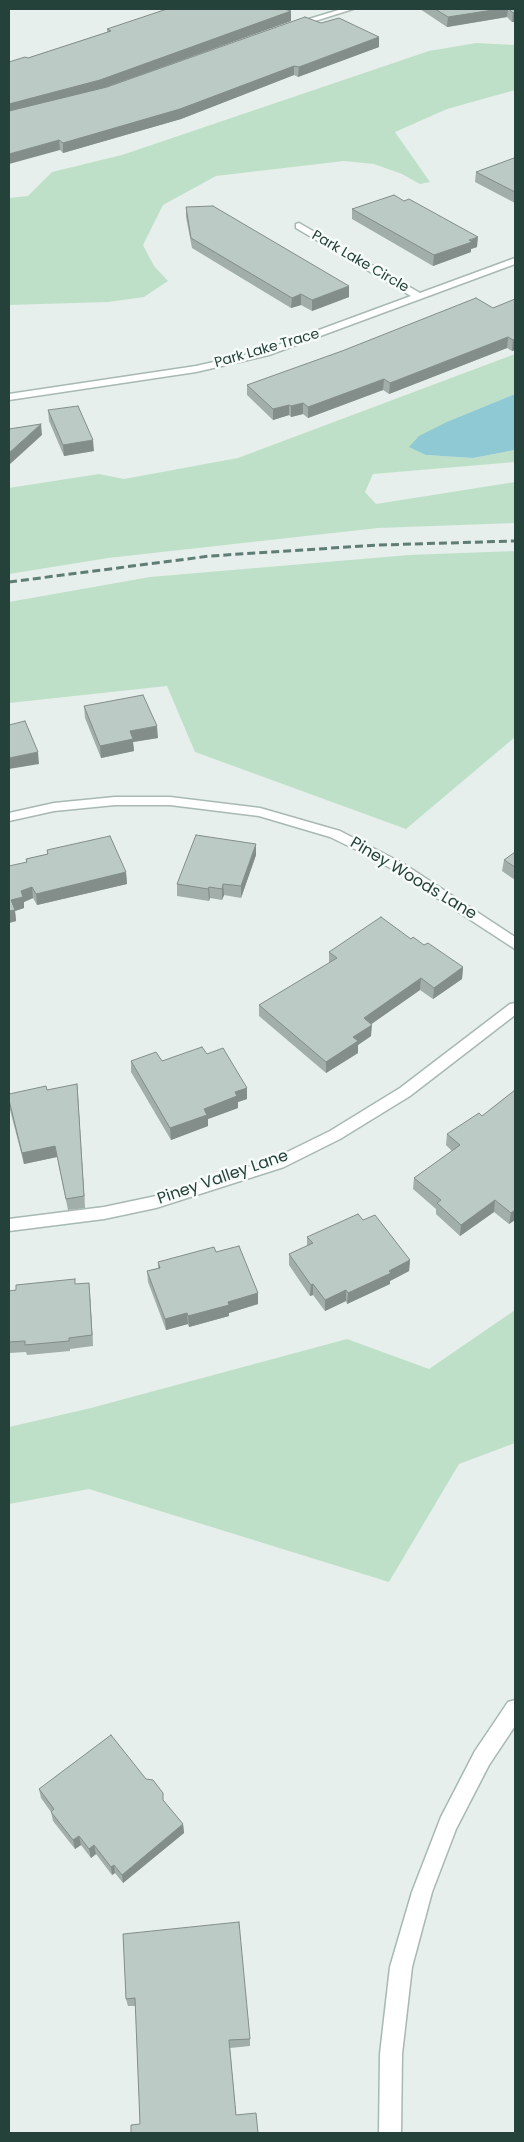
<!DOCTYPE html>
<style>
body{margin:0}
#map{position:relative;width:524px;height:2142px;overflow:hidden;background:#e6efeb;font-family:Poppins,sans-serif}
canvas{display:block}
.frame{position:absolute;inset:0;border:10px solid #24423a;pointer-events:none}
</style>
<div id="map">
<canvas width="524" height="2142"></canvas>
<div class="frame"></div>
</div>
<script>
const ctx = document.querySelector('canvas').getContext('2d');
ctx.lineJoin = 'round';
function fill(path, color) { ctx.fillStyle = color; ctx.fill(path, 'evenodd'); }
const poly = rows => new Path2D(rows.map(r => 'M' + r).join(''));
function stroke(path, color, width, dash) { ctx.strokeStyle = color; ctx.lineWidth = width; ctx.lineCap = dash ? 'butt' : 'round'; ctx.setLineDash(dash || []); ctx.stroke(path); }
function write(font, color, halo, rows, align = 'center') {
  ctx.font = font + ' Poppins,sans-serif'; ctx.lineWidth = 5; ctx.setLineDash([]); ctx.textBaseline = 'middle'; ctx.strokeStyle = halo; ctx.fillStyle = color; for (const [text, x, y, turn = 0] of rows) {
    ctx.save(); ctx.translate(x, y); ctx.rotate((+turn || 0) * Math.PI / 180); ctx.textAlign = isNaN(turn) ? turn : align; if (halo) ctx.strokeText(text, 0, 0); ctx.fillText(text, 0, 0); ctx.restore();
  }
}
const green = poly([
 [476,43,515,45,515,90,447,109,395,132,430,182,420,184,402,174,374,164,344,161,216,176,163,205,143,245,154,266,168,281,144,297,108,302,9,305,9,198,28,196,52,172,122,155,429,51],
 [515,354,515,394,449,421,426,455,473,458,515,450,515,462,373,474,365,492,376,504,515,482,515,523,378,528,108,558,9,574,9,488,99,474,124,479,238,458],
 [515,551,515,737,406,829,195,752,167,686,9,703,9,602,150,577,409,555],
 [515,1310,515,1443,459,1464,389,1582,89,1489,9,1504,9,1427,91,1408,347,1339,429,1369]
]);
const water = poly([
 [515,394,515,450,473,458,426,455,409,447,419,436,449,421]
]);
const street = poly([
 [342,9,353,9,296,27,289,25,342,9],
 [299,223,420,293,515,258,515,264,269,355,196,372,9,400,9,394,196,366,262,351,411,296,296,228,296,224,299,223],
 [115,797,170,797,260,808,340,831,404,864,515,937,515,949,394,870,361,852,330,837,259,816,170,805,115,805,54,811,9,821,9,813,54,803,115,797],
 [515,1003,515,1015,410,1096,340,1139,284,1167,156,1208,104,1219,9,1231,9,1219,104,1207,156,1196,273,1159,330,1131,400,1088,510,1004,515,1003],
 [515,1700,515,1726,489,1765,456,1829,432,1892,412,1967,402,2054,401,2133,379,2133,380,2054,390,1967,412,1892,441,1817,475,1751,508,1702,515,1700]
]);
const rail = poly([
 [9,582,210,556,379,545,515,541]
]);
const wall = poly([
 [420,9,515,9,512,22,507,17,447,27],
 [291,11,291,21,105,88,321,23,379,37,379,47,298,77,294,75,181,119,63,153,60,150,28,58,107,32,107,29],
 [515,158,515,203,475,182,476,172],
 [186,207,349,297,312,311,301,305,291,308,192,248,186,217],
 [352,209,477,247,471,249,471,252,433,266,352,219],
 [515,299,515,350,512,351,507,348,389,394,383,390,308,418,303,414,291,417,289,415,273,420,247,395,247,385,493,308],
 [48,410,94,451,64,456,49,421],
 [84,706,158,738,133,742,134,751,101,758,85,718],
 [256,844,256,855,241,898,224,895,222,900,210,898,209,901,177,896,177,884],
 [47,850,126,872,127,884,37,905,33,898,24,902,24,908,15,911,16,921,9,923,26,862,26,859,47,854],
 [515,852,515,880,502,871,504,860],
 [411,939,424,945,463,967,462,979,433,999,420,990,371,1024,371,1036,358,1045,358,1053,326,1073,259,1016,259,1005,329,963,329,952],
 [207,1054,247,1088,247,1099,238,1102,238,1108,208,1119,208,1126,171,1140,131,1072,131,1061,162,1061],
 [77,1084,85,1208,68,1210,57,1157,24,1164,9,1106,9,1094,47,1090],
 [515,1090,515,1220,509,1224,494,1212,460,1236,436,1214,436,1209,413,1189,414,1178,452,1151,446,1145,447,1134,482,1116],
 [363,1220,410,1260,409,1271,390,1281,390,1284,347,1304,346,1301,325,1311,313,1295,310,1296,289,1265,289,1254,307,1246,307,1237],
 [216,1252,258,1293,258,1304,229,1313,229,1316,189,1327,188,1324,166,1330,148,1282,147,1271,158,1268,158,1262],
 [89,1283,93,1346,70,1349,70,1351,27,1355,26,1352,9,1353,9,1291],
 [39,1789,163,1800,183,1824,184,1833,123,1883,115,1873,112,1875,96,1854,91,1858,81,1845,75,1849,53,1821,51,1812,41,1798],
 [123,1934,250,2039,250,2046,230,2048,236,2115,140,2124,136,2006,128,2006,126,1999]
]);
const shadedWall = poly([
 [499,9,508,9,507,17,447,27,448,17],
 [291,11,291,21,100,89,9,114,9,104],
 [515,12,515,22,512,22,513,13],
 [379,37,379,47,298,77,299,67],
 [294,66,294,75,181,119,63,153,63,143],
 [59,140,60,150,9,164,9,154],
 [478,237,477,247,471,249,471,252,433,266,434,255],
 [349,286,349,297,312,311,312,300],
 [301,294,301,305,291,308,292,298],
 [508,337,507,348,389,394,390,383],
 [515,339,515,350,512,351,513,340],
 [384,379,383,390,308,418,308,407],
 [303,403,303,414,291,417,291,406],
 [289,405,289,415,273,420,273,409],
 [41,424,42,435,9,465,9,453],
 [93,440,94,451,64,456,63,445],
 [157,726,158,738,133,742,134,751,101,758,100,746,130,731],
 [38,752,39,764,9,769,9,758],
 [256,844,256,855,241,898,241,886],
 [126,872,127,884,37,905,36,894],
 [223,884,224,895,222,900,222,889],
 [32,887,33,898,24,902,24,908,15,911,16,921,9,923,9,911,11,900,21,891],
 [209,887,210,898,209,901,208,889],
 [463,967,462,979,433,999,434,988],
 [421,978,420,990,363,1030,364,1018],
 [372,1025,371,1036,358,1045,358,1053,326,1073,326,1062,353,1037],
 [77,1084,78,1096,85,1208,84,1196],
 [247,1088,247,1099,238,1102,238,1108,208,1119,208,1126,171,1140,170,1128,204,1109,235,1092],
 [55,1146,57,1157,24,1164,22,1153],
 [495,1200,494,1212,460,1236,461,1225],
 [515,1210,515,1220,509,1224,511,1213],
 [410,1260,409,1271,390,1281,390,1284,347,1304,348,1293,389,1271],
 [89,1283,90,1294,93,1346,92,1335],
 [313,1284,313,1295,310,1296,311,1285],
 [346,1290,346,1301,325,1311,325,1300],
 [258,1293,258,1304,229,1313,229,1316,189,1327,188,1316,228,1302],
 [187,1313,188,1324,166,1330,165,1319],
 [183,1824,184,1833,123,1883,122,1875],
 [79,1836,81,1845,75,1849,73,1840],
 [94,1845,96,1854,91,1858,89,1849],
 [114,1865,115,1873,112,1875,111,1867]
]);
const building = poly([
 [167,9,284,9,291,11,100,80,9,104,9,62,25,57,28,58,111,31,107,29,167,9],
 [435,9,499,9,448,17,435,9],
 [509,9,515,9,515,12,513,13,509,9],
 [305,17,321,23,339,18,379,37,299,67,294,66,180,109,63,143,59,140,9,154,9,111,107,87,305,17],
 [514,158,515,158,515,192,476,172,514,158],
 [394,195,404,201,409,199,478,237,469,240,472,242,434,255,352,209,394,195],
 [213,206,349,286,312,300,301,294,292,298,191,238,186,207,213,206],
 [476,298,493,308,515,299,515,339,513,340,508,337,390,383,384,379,308,407,303,403,291,406,289,405,273,409,247,385,342,351,476,298],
 [78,406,93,440,63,445,48,410,78,406],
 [41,424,9,453,9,429,41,424],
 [143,695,157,726,130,731,133,739,100,746,84,706,143,695],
 [25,721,38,752,9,758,9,725,25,721],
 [196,835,256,844,241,886,223,884,222,889,209,887,208,889,177,884,196,835],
 [110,836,126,872,36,894,32,887,21,891,23,897,11,900,15,910,9,911,9,866,27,862,26,859,48,854,47,850,110,836],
 [515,852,515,867,504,860,515,852],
 [381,917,411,939,413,937,424,945,428,943,463,967,434,988,421,978,364,1018,372,1025,353,1037,358,1041,326,1062,259,1005,337,958,329,952,381,917],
 [202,1047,207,1054,223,1048,247,1088,235,1092,237,1096,204,1109,207,1115,170,1128,131,1061,156,1052,162,1061,202,1047],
 [77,1084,84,1196,66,1199,55,1146,22,1153,9,1100,9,1094,46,1086,47,1090,77,1084],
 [515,1090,515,1210,511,1213,495,1200,461,1225,437,1203,441,1200,414,1178,460,1145,447,1134,479,1113,482,1116,515,1090],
 [358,1214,363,1220,375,1215,410,1260,389,1271,391,1273,348,1293,346,1290,325,1300,313,1284,311,1285,289,1254,313,1243,307,1237,358,1214],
 [239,1246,258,1293,228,1302,229,1305,188,1316,187,1313,165,1319,147,1271,160,1268,158,1262,214,1247,216,1252,239,1246],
 [75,1279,75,1284,89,1283,92,1335,69,1338,69,1341,25,1345,25,1341,9,1342,9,1291,16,1290,16,1285,75,1279],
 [111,1735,146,1779,153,1780,163,1793,163,1800,183,1824,122,1875,114,1865,111,1867,94,1845,89,1849,79,1836,73,1840,51,1812,54,1809,39,1789,111,1735],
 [239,1922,250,2039,229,2040,236,2115,256,2113,258,2133,131,2133,131,2125,140,2124,135,1998,126,1999,123,1934,239,1922]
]);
const farStreetnames = [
 ["Park Lake Circle",360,262,30],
 ["Park Lake Trace",267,349,-16]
];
const streetNames = [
 ["Piney Woods Lane",413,879,31],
 ["Piney Valley Lane",223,1178,-19]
];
fill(green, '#bfe0c8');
fill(water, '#8ec9d4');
stroke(street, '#a8b8b2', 3);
fill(street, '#fff');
stroke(rail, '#5f7d75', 3, [8, 4]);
fill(wall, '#a1aea9');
fill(shadedWall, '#838d89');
fill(building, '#bbcac4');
stroke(building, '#838d89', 1);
write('14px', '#24423a', '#f7fbf9', farStreetnames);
write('16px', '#24423a', '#f7fbf9', streetNames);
</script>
